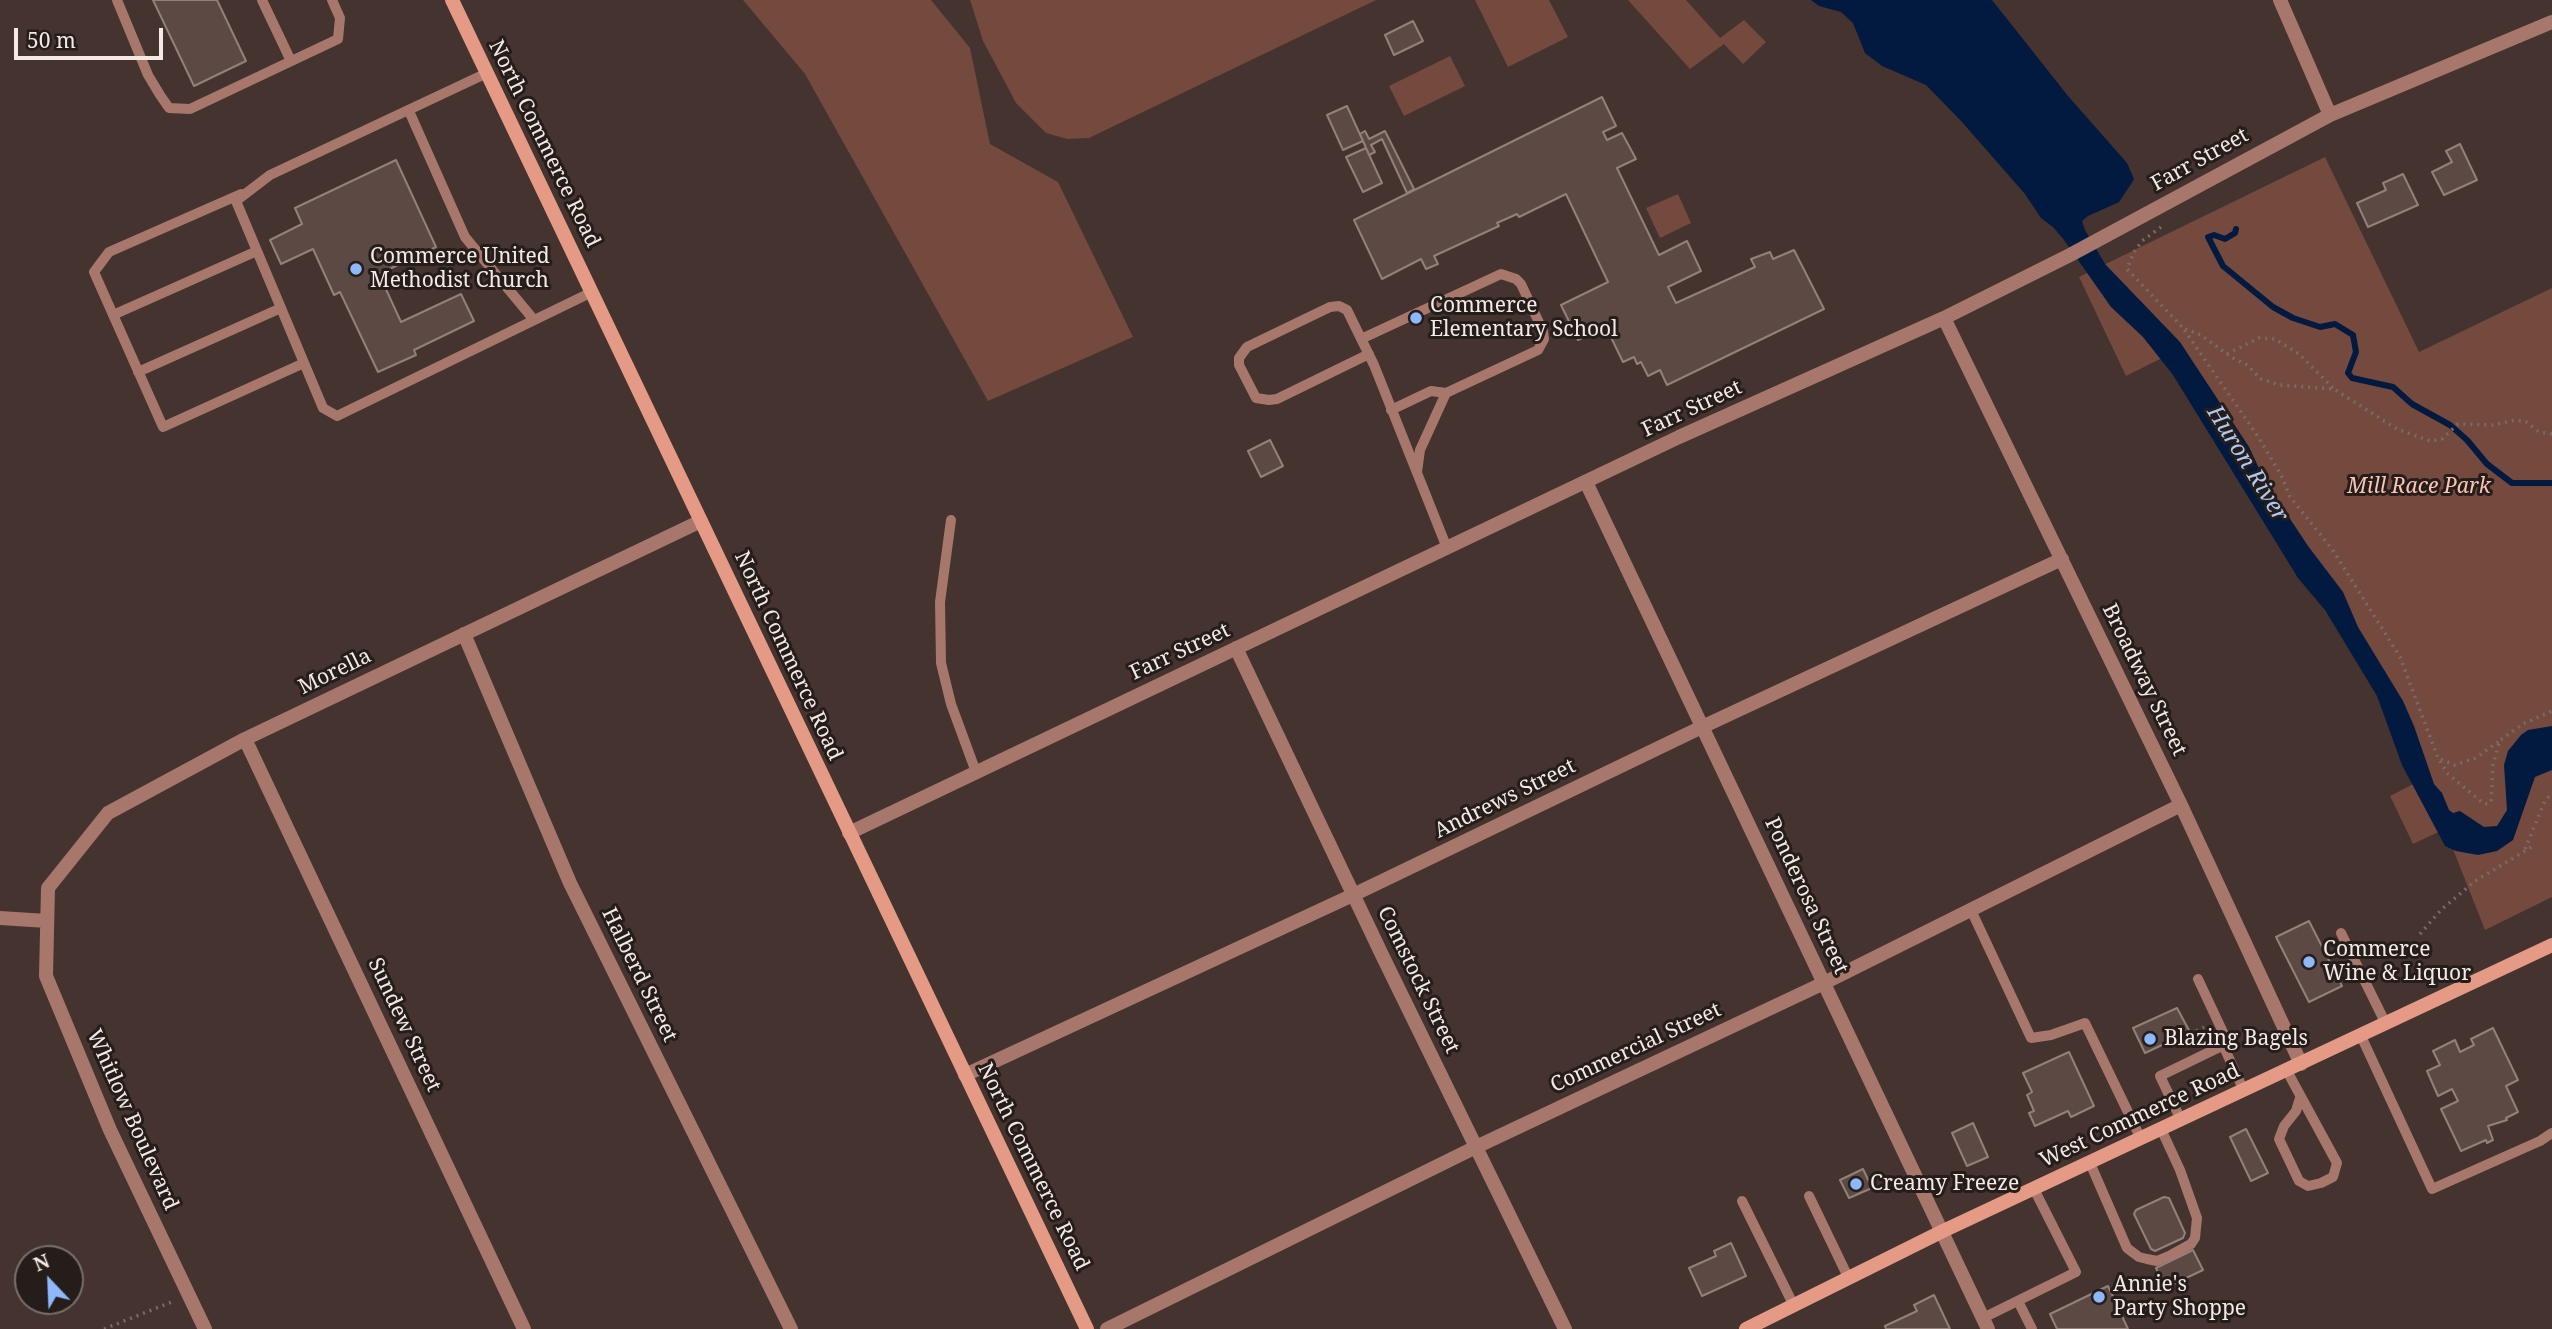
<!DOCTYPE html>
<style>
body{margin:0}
#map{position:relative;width:2552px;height:1329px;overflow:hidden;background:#44332e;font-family:"Noto Serif",serif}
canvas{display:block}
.north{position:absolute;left:14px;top:1245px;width:70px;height:70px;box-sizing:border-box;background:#251d1a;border:2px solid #786f6b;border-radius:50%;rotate:337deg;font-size:19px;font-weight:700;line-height:28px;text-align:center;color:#f4e9e5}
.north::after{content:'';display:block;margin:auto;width:24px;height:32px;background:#8db9fc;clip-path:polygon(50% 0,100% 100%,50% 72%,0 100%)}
.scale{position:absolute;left:14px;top:28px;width:149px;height:32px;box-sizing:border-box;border:4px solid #f4e9e5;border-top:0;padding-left:9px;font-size:21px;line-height:24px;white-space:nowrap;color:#f4e9e5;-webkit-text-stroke:5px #251d1a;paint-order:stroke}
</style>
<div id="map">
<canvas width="2552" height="1329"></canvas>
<div class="north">N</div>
<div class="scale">50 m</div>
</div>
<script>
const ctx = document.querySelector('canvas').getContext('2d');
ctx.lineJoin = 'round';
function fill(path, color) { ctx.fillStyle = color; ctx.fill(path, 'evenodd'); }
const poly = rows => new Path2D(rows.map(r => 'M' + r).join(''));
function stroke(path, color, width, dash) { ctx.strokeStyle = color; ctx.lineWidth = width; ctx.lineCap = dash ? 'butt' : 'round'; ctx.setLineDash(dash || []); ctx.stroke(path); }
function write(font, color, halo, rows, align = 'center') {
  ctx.font = font + ' "Noto Serif",serif'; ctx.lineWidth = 6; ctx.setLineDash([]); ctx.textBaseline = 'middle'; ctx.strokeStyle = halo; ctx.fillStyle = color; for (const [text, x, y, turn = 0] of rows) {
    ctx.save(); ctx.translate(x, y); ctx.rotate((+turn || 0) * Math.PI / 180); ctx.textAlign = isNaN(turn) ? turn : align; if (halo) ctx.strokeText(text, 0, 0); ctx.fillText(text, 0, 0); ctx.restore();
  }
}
const green = poly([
 [743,0,931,0,970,48,990,144,1058,182,1133,337,988,401,805,74],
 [970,0,1376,0,1089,138,1067,139,1046,133,1016,103,983,41],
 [1475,0,1549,0,1568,37,1508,67],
 [1628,0,1686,0,1720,38,1744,20,1766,42,1743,64,1724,44,1690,69],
 [1450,56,1465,86,1404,116,1389,86],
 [2325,157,2419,352,2552,288,2552,897,2485,930,2445,829,2413,844,2390,796,2423,779,2391,702,2176,351,2126,376,2079,277],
 [1678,194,1691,223,1660,238,1646,208]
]);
const water = poly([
 [1811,0,1992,0,2068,96,2127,163,2134,179,2131,184,2119,202,2088,216,2082,221,2085,230,2105,264,2180,342,2249,447,2265,481,2308,546,2343,592,2358,627,2403,701,2414,726,2434,784,2442,793,2449,810,2453,813,2460,811,2484,827,2497,826,2507,810,2504,765,2508,751,2521,735,2528,730,2552,726,2552,770,2535,777,2513,840,2497,851,2478,855,2456,851,2445,846,2402,765,2377,696,2325,610,2298,578,2173,375,2143,337,2111,307,2064,240,2053,227,2041,218,2025,194,1962,122,1926,85,1882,66,1865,53,1853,23,1841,12,1819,6]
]);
const stream = poly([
 [2236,229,2235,233,2225,239,2214,235,2208,237,2223,266,2273,307,2293,318,2320,327,2335,324,2353,335,2356,352,2348,373,2352,378,2393,387,2412,404,2450,425,2467,440,2487,464,2512,483,2552,483]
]);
const building = poly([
 [153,0,217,0,246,61,194,86,153,0],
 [1413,21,1423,41,1394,55,1385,35,1413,21],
 [1602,97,1616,126,1603,132,1607,140,1622,133,1636,159,1617,168,1659,255,1687,241,1701,271,1668,287,1676,303,1755,267,1751,259,1770,252,1773,259,1794,250,1824,309,1667,385,1660,370,1648,376,1641,362,1637,364,1634,357,1623,362,1606,327,1578,340,1561,305,1608,282,1566,194,1519,217,1517,214,1497,223,1499,226,1434,256,1438,264,1426,269,1421,259,1382,279,1354,220,1602,97],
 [1347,106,1363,141,1343,150,1327,115,1347,106],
 [1365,131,1369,139,1385,131,1414,189,1407,193,1382,139,1371,145,1375,152,1369,155,1360,134,1365,131],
 [2460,144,2477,180,2444,195,2432,172,2452,162,2446,151,2460,144],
 [1366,148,1382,183,1363,192,1346,157,1366,148],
 [396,160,436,247,379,274,401,322,461,294,474,321,414,350,416,355,378,372,340,292,334,295,313,249,281,264,270,240,302,224,295,208,396,160],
 [2403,174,2418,205,2368,227,2357,203,2386,190,2383,183,2403,174],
 [1270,440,1283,466,1261,477,1248,451,1270,440],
 [2309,921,2342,986,2309,1002,2276,937,2309,921],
 [2177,1008,2190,1032,2145,1053,2133,1028,2177,1008],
 [2493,1028,2518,1080,2506,1086,2518,1112,2506,1118,2507,1120,2488,1126,2493,1140,2487,1143,2486,1140,2461,1151,2441,1109,2458,1101,2452,1089,2438,1096,2427,1071,2440,1065,2433,1051,2455,1040,2460,1052,2474,1045,2471,1039,2493,1028],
 [2069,1052,2094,1106,2071,1117,2068,1111,2035,1126,2029,1113,2034,1111,2027,1095,2032,1092,2023,1073,2069,1052],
 [1973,1123,1988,1157,1967,1166,1952,1133,1973,1123],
 [2246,1129,2268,1173,2251,1181,2230,1137,2246,1129],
 [1863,1169,1872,1188,1849,1198,1840,1180,1863,1169],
 [2164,1197,2169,1198,2185,1233,2183,1238,2155,1251,2151,1249,2134,1214,2136,1210,2164,1197],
 [1731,1243,1746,1276,1702,1296,1689,1268,1716,1256,1714,1251,1731,1243],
 [2193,1250,2203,1270,2165,1288,2156,1268,2193,1250],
 [2108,1286,2128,1329,2057,1329,2050,1314,2108,1286],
 [1934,1295,1950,1329,1886,1329,1885,1326,1917,1311,1914,1305,1934,1295]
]);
const path = poly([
 [2161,227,2142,241,2134,252,2127,269,2183,328],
 [2227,354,2259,338,2275,339,2299,354,2334,389],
 [2552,434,2539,432,2526,422,2515,420,2493,425,2458,424,2442,439,2430,441,2397,429,2334,389,2279,385,2261,379,2247,365,2231,357,2201,335,2183,328,2259,438,2281,475,2290,497,2332,549,2400,657,2438,758,2448,774,2483,803,2488,804,2491,801,2493,765,2500,740,2523,724,2552,711],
 [2441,759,2454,765,2476,758,2499,741],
 [2525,849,2544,803,2552,792],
 [2420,934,2441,910,2475,881,2535,845],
 [2190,1034,2204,1027],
 [104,1329,174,1301]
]);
const lane = poly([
 [117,0,148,75,160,95,169,108,190,109,338,39,340,18,332,0],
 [262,0,291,61],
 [487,73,270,175,236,201,323,408,337,416,592,292],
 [409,111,465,237,534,320],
 [241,194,109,252,94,272,163,427,304,363],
 [113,315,257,251],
 [1361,339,1501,274,1516,279,1521,284,1543,331,1544,339,1538,350,1446,393,1431,391,1391,410],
 [1369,354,1277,399,1269,400,1256,398,1239,365,1239,358,1247,347,1330,307,1339,306,1347,310,1374,365,1447,548],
 [138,372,281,308],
 [1417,472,1420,450,1446,393],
 [951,520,940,602,941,663,951,704,976,772],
 [1971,910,2031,1038,2051,1035,2085,1023,2141,1139],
 [2341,933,2386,1024],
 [2361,1036,2432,1189,2540,1141,2552,1133],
 [2223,1045,2244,1091],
 [2287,1071,2337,1163,2333,1177,2321,1183,2308,1186,2299,1181,2279,1139,2284,1126,2296,1111,2300,1098],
 [2181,1120,2160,1076,2228,1043,2198,979],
 [2090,1163,2127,1248,2139,1257,2147,1259,2157,1261,2171,1255,2191,1244,2195,1238,2197,1218,2180,1170,2161,1129],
 [1809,1196,1849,1279],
 [1742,1201,1794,1306],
 [2018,1301,2032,1329],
 [1983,1318,2076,1272,2034,1189]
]);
const street = poly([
 [2280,0,2330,115],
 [1944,318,2181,805,2301,1064],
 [1586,482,1988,1329],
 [464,634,570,883,791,1329],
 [1236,648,1383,957,1565,1329],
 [245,739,524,1329],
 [849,833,1679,437,1944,318,2070,255,2330,115,2552,22],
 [0,918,47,921],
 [965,1075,1353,895,1702,727,2062,559],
 [205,1329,110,1130,46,976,48,888,108,813,245,739,701,521],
 [1107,1329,1476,1147,1824,983,2181,805]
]);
const secondary = poly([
 [452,0,1087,1329],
 [1746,1329,1943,1231,2552,945]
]);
const markers = [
 [356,269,7,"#8db9fc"],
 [1416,318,7,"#8db9fc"],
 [2309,962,7,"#8db9fc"],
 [2150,1039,7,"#8db9fc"],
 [1856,1184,7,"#8db9fc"],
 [2099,1297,7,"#8db9fc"]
];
const streetNames = [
 ["North Commerce Road",544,144,64],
 ["Farr Street",2200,160,-29],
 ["Farr Street",1692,409,-25],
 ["Farr Street",1180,652,-25],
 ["North Commerce Road",788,656,65],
 ["Morella",335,672,-26],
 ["Broadway Street",2144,680,64],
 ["Andrews Street",1505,799,-26],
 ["Ponderosa Street",1806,896,65],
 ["Halberd Street",639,975,64],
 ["Comstock Street",1418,980,64],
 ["Sundew Street",404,1025,65],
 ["Commercial Street",1636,1048,-25],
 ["West Commerce Road",2140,1116,-25],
 ["Whitlow Boulevard",132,1120,66],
 ["North Commerce Road",1033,1167,64]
];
const poiNames = [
 ["Commerce United",370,257],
 ["Methodist Church",370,281],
 ["Commerce",1430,306],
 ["Elementary School",1430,330],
 ["Commerce",2323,950],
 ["Wine & Liquor",2323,974],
 ["Blazing Bagels",2164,1039],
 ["Creamy Freeze",1870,1184],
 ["Annie's",2113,1285],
 ["Party Shoppe",2113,1309]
];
const parkNames = [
 ["Mill Race Park",2419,487]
];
const waterNames = [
 ["Huron River",2247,464,58]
];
fill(green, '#74493e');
fill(water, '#021a40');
stroke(stream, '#021a40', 6);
fill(building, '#5c4944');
stroke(building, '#94807a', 2);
stroke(path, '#7a6b67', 3.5, [2, 5]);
stroke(lane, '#a6776a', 10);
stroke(street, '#a6776a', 14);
stroke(secondary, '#e59a85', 14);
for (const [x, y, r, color] of markers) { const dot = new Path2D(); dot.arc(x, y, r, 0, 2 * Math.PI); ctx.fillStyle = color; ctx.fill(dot); stroke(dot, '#251d1a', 2.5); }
write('21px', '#f4e9e5', '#251d1a', streetNames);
write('21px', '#f4e9e5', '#251d1a', poiNames, 'left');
write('italic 21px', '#fbc5b5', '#251d1a', parkNames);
write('italic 23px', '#aec9f3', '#251d1a', waterNames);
</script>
